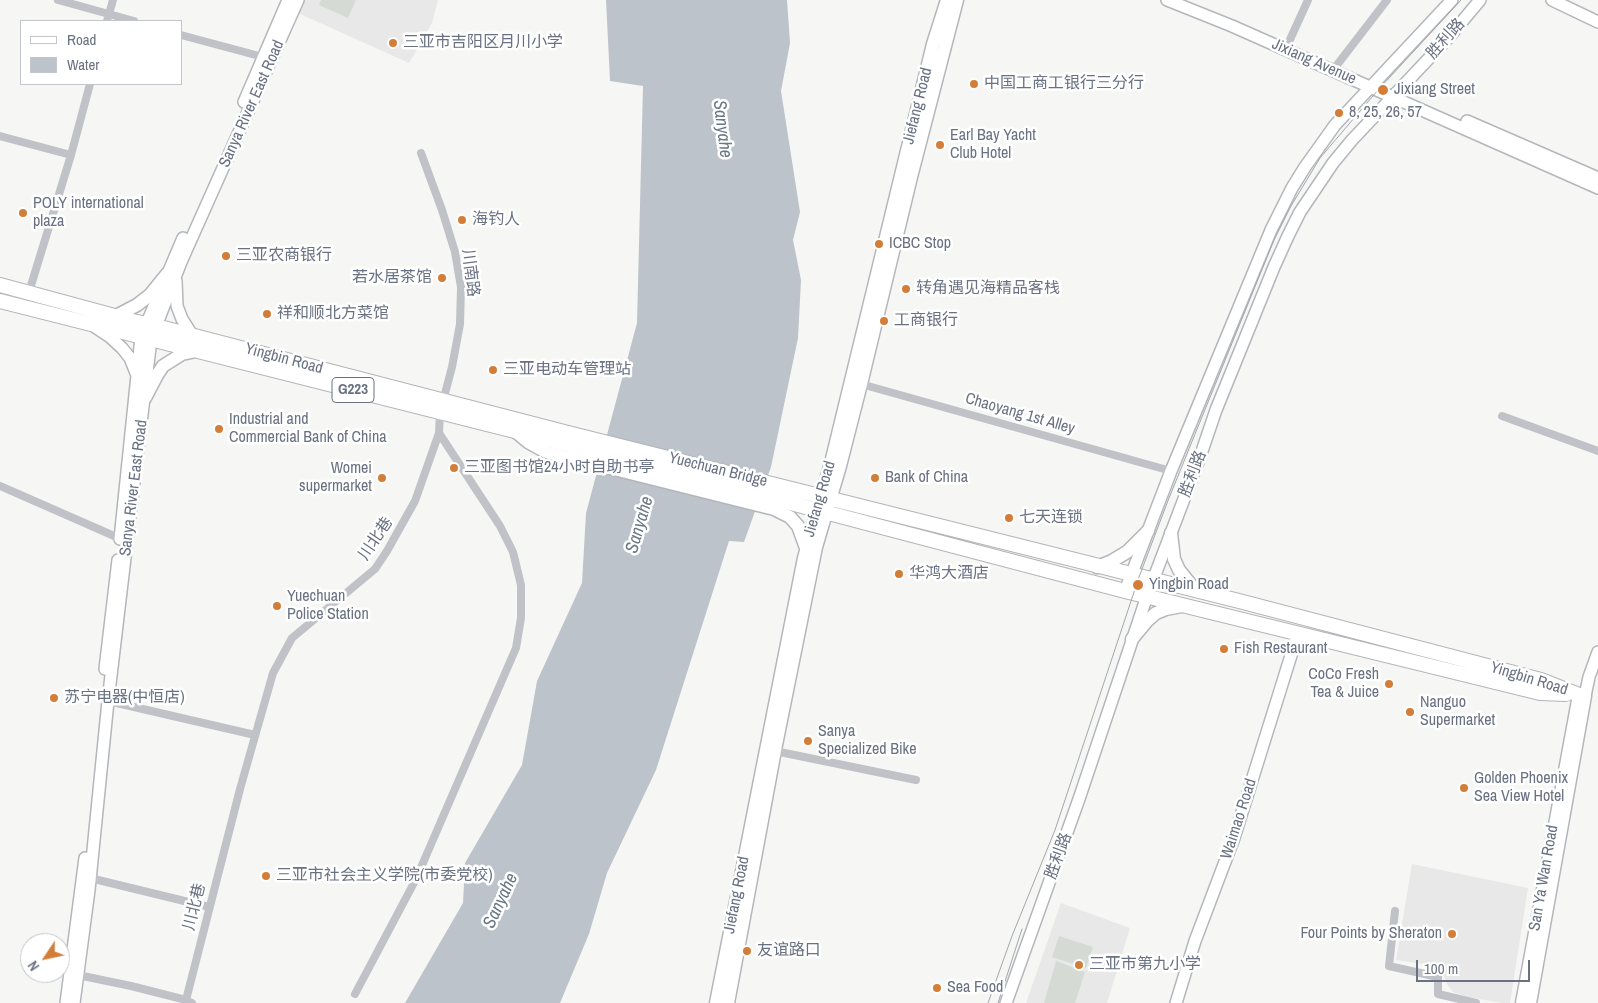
<!DOCTYPE html>
<meta charset="utf-8">
<style>
body{margin:0}
#map{position:relative;width:1598px;height:1003px;overflow:hidden;background:#f6f7f4;font-family:"Archivo Narrow",sans-serif}
canvas{display:block}
.legend{position:absolute;left:20px;top:20px;width:162px;height:65px;box-sizing:border-box;background:#fff;border:1px solid #c3c6cd;margin:0;padding:6px 9px;list-style:none;font-size:15px;color:#697182}
.legend li{display:flex;align-items:center;gap:10px;height:25px}
.legend b{width:25px;border:1px solid #c3c6cd}
.north{position:absolute;left:20px;top:933px;width:50px;height:50px;box-sizing:border-box;background:#fff;border:1px solid #c3c6cd;border-radius:50%;rotate:236deg;font-size:14px;font-weight:700;line-height:20px;text-align:center;color:#697182}
.north::after{content:'';display:block;margin:auto;width:18px;height:22px;background:#d37e38;clip-path:polygon(50% 0,100% 100%,50% 72%,0 100%)}
.scale{position:absolute;left:1416px;top:960px;width:114px;height:22px;box-sizing:border-box;border:2px solid #697182;border-top:0;padding-left:6px;font-size:15px;line-height:18px;white-space:nowrap;color:#697182;-webkit-text-stroke:4px #fff;paint-order:stroke}
</style>
<div id="map">
<canvas width="1598" height="1003"></canvas>
<ul class="legend">
<li><b style="height:6px;background:#fff"></b>Road</li>
<li><b style="height:14px;background:#bdc3ca"></b>Water</li>
</ul>
<div class="north">N</div>
<div class="scale">100 m</div>
</div>
<script>
const ctx = document.querySelector('canvas').getContext('2d');
ctx.lineJoin = 'round';
function fill(path, color) { ctx.fillStyle = color; ctx.fill(path, 'evenodd'); }
const poly = rows => new Path2D(rows.map(r => 'M' + r).join(''));
function stroke(path, color, width, dash) { ctx.strokeStyle = color; ctx.lineWidth = width; ctx.lineCap = dash ? 'butt' : 'round'; ctx.setLineDash(dash || []); ctx.stroke(path); }
function write(font, color, halo, rows, align = 'center') {
  ctx.font = font + ' "Archivo Narrow","Noto Sans SC",sans-serif'; ctx.lineWidth = 5; ctx.setLineDash([]); ctx.textBaseline = 'middle'; ctx.strokeStyle = halo; ctx.fillStyle = color; for (const [text, x, y, turn = 0] of rows) {
    ctx.save(); ctx.translate(x, y); ctx.rotate((+turn || 0) * Math.PI / 180); ctx.textAlign = isNaN(turn) ? turn : align; if (halo) ctx.strokeText(text, 0, 0); ctx.fillText(text, 0, 0); ctx.restore();
  }
}
const built = poly([
 [304,0,438,0,432,23,409,63,298,13],
 [1412,864,1528,888,1510,1003,1502,1003,1468,997,1453,992,1447,984,1442,971,1429,965,1396,960],
 [1061,903,1130,928,1107,1003,1026,1003]
]);
const green = poly([
 [321,0,356,0,348,18,319,5],
 [1059,936,1093,947,1086,968,1052,957],
 [1056,961,1085,972,1075,1003,1044,1003]
]);
const water = poly([
 [606,0,787,0,790,43,781,91,800,212,793,240,801,280,798,338,771,467,744,542,729,541,656,770,607,873,589,934,560,1003,405,1003,463,903,465,863,522,765,537,681,582,583,586,513,637,323,643,86,610,81]
]);
const street = poly([
 [58,0,134,21],
 [107,21,113,0],
 [181,35,263,57],
 [1288,44,1308,0],
 [1337,65,1387,0],
 [0,136,71,155,29,292],
 [421,153,442,210,455,252,461,287,460,324,452,367,443,401],
 [71,155,90,84],
 [861,384,1171,471],
 [1502,416,1598,451],
 [0,486,121,539],
 [108,701,255,735],
 [775,751,916,780],
 [90,878,209,907],
 [1395,911,1389,966,1438,977,1438,994,1476,1003],
 [78,975,131,986,186,1000,192,1003],
 [355,994,416,879,516,648,521,618,521,585,513,552,500,526,439,433],
 [186,1000,240,789,273,673,292,638,375,569,387,551,415,501,439,433,440,412]
]);
const secondary = poly([
 [1167,0,1232,26,1598,188],
 [1552,0,1598,22],
 [244,102,288,0],
 [1467,121,1598,178],
 [176,281,177,306,182,319,192,335],
 [95,327,110,337,122,348,130,358,136,373],
 [120,539,141,337,183,238],
 [1125,591,1171,471,1271,230,1292,188,1305,167,1335,125,1452,0],
 [105,669,118,560],
 [1585,696,1589,677,1598,652],
 [66,1003,85,858],
 [74,1003,89,890,108,701,151,339,181,262,298,0],
 [1006,1003,1079,799,1147,596,1200,457,1216,410,1274,267,1288,236,1300,212,1333,163,1352,140,1450,36,1480,0],
 [1176,1003,1195,941,1234,838,1298,633]
]);
const primary = poly([
 [116,316,137,305,150,295,167,274],
 [145,398,157,375,163,366,182,354,196,351],
 [516,432,528,442,546,452,774,509,790,517,798,526,806,548],
 [1171,533,1174,559,1179,570,1195,590],
 [1097,567,1112,561,1127,552,1148,531],
 [1132,639,1147,621,1156,613,1166,609,1182,606],
 [716,1003,804,558,831,463,933,44,947,0],
 [728,1003,776,745,816,547,840,466,861,384,911,177,957,0],
 [1522,1003,1579,695,1585,696,1530,1003]
]);
const highway = poly([
 [0,285,133,321,156,326,568,433,1239,601,1541,680,1579,695],
 [0,301,566,444,1125,591,1540,693,1566,694]
]);
const tram = poly([
 [988,1003,1012,936,1055,830,1139,577,1169,498,1274,240,1291,206,1320,158,1378,90,1461,0],
 [998,1003,1022,929]
]);
const markers = [
 [393,43,5,"#d37e38"],
 [974,84,5,"#d37e38"],
 [1383,90,6,"#d37e38"],
 [1339,113,5,"#d37e38"],
 [940,145,5,"#d37e38"],
 [23,213,5,"#d37e38"],
 [462,220,5,"#d37e38"],
 [879,244,5,"#d37e38"],
 [226,256,5,"#d37e38"],
 [442,278,5,"#d37e38"],
 [906,289,5,"#d37e38"],
 [267,314,5,"#d37e38"],
 [884,321,5,"#d37e38"],
 [493,370,5,"#d37e38"],
 [219,429,5,"#d37e38"],
 [454,468,5,"#d37e38"],
 [382,478,5,"#d37e38"],
 [875,478,5,"#d37e38"],
 [1009,518,5,"#d37e38"],
 [899,574,5,"#d37e38"],
 [1138,585,6,"#d37e38"],
 [277,606,5,"#d37e38"],
 [1224,649,5,"#d37e38"],
 [1389,684,5,"#d37e38"],
 [54,698,5,"#d37e38"],
 [1410,712,5,"#d37e38"],
 [808,741,5,"#d37e38"],
 [1464,788,5,"#d37e38"],
 [266,876,5,"#d37e38"],
 [1452,934,5,"#d37e38"],
 [747,951,5,"#d37e38"],
 [1079,965,5,"#d37e38"],
 [937,988,5,"#d37e38"]
];
const shields = [
 [353,390,42]
];
const shieldNames = [
 ["G223",353,390]
];
const streetNames = [
 ["胜利路",1446,39,-48],
 ["Jixiang Avenue",1314,62,24],
 ["Sanya River East Road",252,104,-66],
 ["Jiefang Road",918,106,-76],
 ["川南路",470,273,83],
 ["Yingbin Road",284,359,15],
 ["Chaoyang 1st Alley",1020,414,16],
 ["Yuechuan Bridge",718,470,14],
 ["胜利路",1193,474,-69],
 ["Sanya River East Road",134,488,-83],
 ["Jiefang Road",820,499,-74],
 ["川北巷",376,539,-56],
 ["Yingbin Road",1529,679,17],
 ["Waimao Road",1239,819,-72],
 ["胜利路",1059,856,-70],
 ["San Ya Wan Road",1544,878,-80],
 ["Jiefang Road",737,895,-79],
 ["川北巷",195,907,-76]
];
const poiNames = [
 ["三亚市吉阳区月川小学",403,43],
 ["中国工商工银行三分行",984,84],
 ["Jixiang Street",1394,90],
 ["8, 25, 26, 57",1349,113],
 ["Earl Bay Yacht",950,136],
 ["Club Hotel",950,154],
 ["POLY international",33,204],
 ["plaza",33,222],
 ["海钓人",472,220],
 ["ICBC Stop",889,244],
 ["三亚农商银行",236,256],
 ["若水居茶馆",432,278,"right"],
 ["转角遇见海精品客栈",916,289],
 ["祥和顺北方菜馆",277,314],
 ["工商银行",894,321],
 ["三亚电动车管理站",503,370],
 ["Industrial and",229,420],
 ["Commercial Bank of China",229,438],
 ["三亚图书馆24小时自助书亭",464,468],
 ["Womei",372,469,"right"],
 ["supermarket",372,487,"right"],
 ["Bank of China",885,478],
 ["七天连锁",1019,518],
 ["华鸿大酒店",909,574],
 ["Yingbin Road",1149,585],
 ["Yuechuan",287,597],
 ["Police Station",287,615],
 ["Fish Restaurant",1234,649],
 ["CoCo Fresh",1379,675,"right"],
 ["Tea & Juice",1379,693,"right"],
 ["苏宁电器(中恒店)",64,698],
 ["Nanguo",1420,703],
 ["Supermarket",1420,721],
 ["Sanya",818,732],
 ["Specialized Bike",818,750],
 ["Golden Phoenix",1474,779],
 ["Sea View Hotel",1474,797],
 ["三亚市社会主义学院(市委党校)",276,876],
 ["Four Points by Sheraton",1442,934,"right"],
 ["友谊路口",757,951],
 ["三亚市第九小学",1089,965],
 ["Sea Food",947,988]
];
const waterNames = [
 ["Sanyahe",722,129,83],
 ["Sanyahe",640,525,-74],
 ["Sanyahe",501,901,-65]
];
fill(built, '#e7e8e7');
fill(green, '#d5dbd4');
fill(water, '#bdc3ca');
stroke(secondary, '#b3b6bb', 14);
stroke(primary, '#b4b6bb', 15);
stroke(highway, '#b3b5b9', 16);
stroke(street, '#c0c2c7', 8);
stroke(secondary, '#fff', 11);
stroke(primary, '#fff', 12);
stroke(highway, '#fff', 14);
stroke(tram, '#a2a5ac', 1);
for (const [x, y, r, color] of markers) { const dot = new Path2D(); dot.arc(x, y, r, 0, 2 * Math.PI); ctx.fillStyle = color; ctx.fill(dot); stroke(dot, '#fff', 2); }
for (const [x, y, w] of shields) { const box = new Path2D(); box.roundRect(x - w / 2, y - 12.5, w, 25, 4); ctx.fillStyle = '#fff'; ctx.fill(box); stroke(box, '#697182', 1); }
write('bold 15px', '#697182', null, shieldNames);
write('16px', '#697182', '#fff', streetNames);
write('16px', '#697182', '#fff', poiNames, 'left');
write('italic 18px', '#697885', '#fff', waterNames);
</script>
